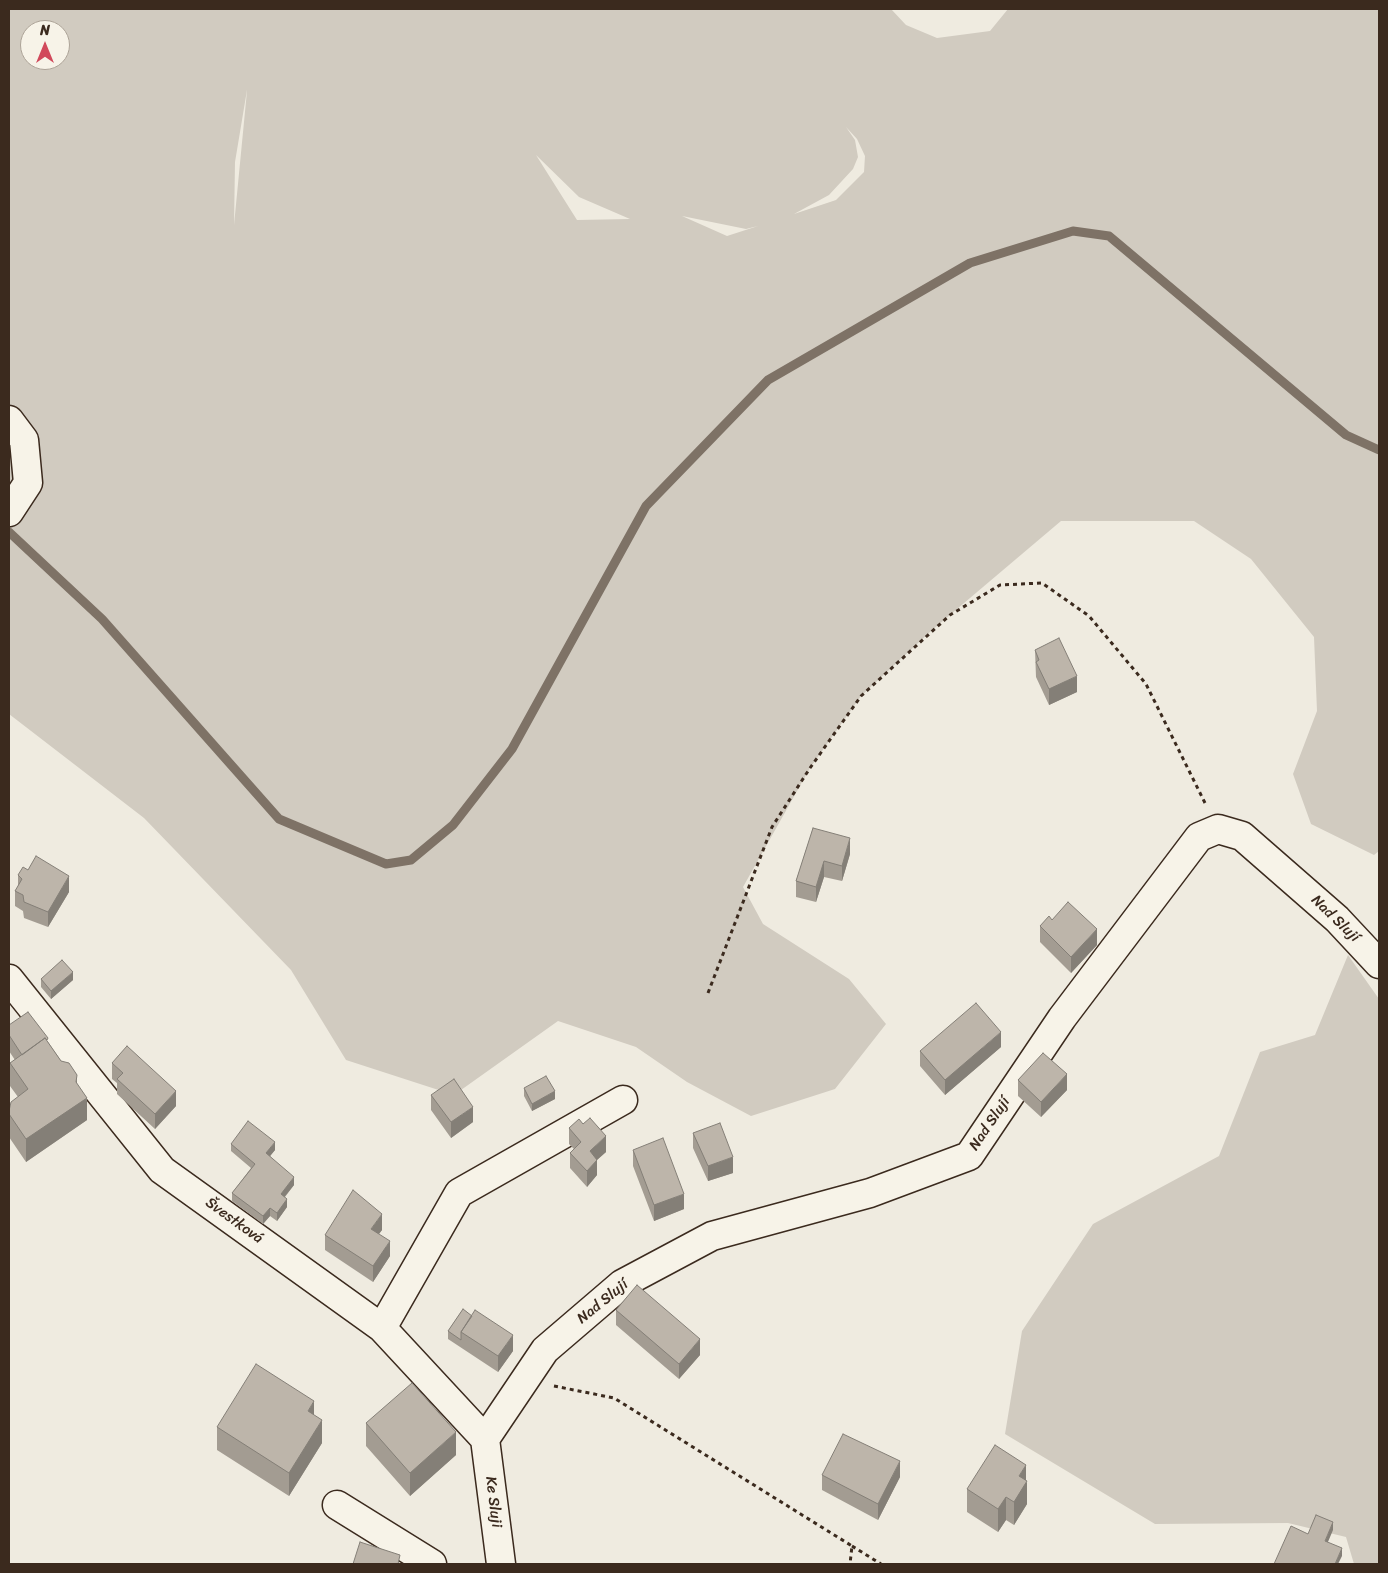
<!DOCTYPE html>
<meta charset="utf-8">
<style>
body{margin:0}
#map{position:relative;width:1388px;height:1573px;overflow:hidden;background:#efebe0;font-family:Sriracha,sans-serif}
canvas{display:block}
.frame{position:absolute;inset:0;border:10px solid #3b2a1e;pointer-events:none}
.north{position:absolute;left:20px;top:20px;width:50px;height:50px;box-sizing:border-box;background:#f7f3e8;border:1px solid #aca397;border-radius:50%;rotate:0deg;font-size:14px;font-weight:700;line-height:20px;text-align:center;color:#3b2a1e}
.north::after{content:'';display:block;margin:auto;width:18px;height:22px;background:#d1495b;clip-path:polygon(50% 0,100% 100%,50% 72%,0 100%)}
</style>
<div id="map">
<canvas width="1388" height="1573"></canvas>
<div class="frame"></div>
<div class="north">N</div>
</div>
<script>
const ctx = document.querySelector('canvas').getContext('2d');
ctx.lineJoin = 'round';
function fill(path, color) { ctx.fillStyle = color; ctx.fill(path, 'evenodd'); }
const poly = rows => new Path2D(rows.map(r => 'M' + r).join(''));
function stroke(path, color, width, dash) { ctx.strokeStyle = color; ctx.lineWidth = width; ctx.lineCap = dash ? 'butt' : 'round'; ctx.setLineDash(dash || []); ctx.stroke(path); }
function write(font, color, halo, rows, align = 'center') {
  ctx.font = font + ' Sriracha,sans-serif'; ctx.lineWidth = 4.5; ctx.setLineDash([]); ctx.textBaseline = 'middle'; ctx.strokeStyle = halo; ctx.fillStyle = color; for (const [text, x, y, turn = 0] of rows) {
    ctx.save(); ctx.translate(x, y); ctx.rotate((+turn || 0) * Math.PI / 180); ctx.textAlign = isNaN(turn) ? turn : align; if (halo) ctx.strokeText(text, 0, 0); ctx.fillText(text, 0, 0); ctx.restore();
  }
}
const green = poly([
 [9,9,891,9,906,25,937,38,990,31,1008,9,1379,9,1379,851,1374,855,1311,824,1293,774,1317,711,1314,637,1251,559,1194,521,1061,521,931,631,861,696,810,768,743,887,763,924,849,979,886,1024,835,1089,751,1116,687,1082,636,1047,558,1021,454,1095,346,1060,291,970,144,818,9,714],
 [30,30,60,30,60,60,30,60],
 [247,90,247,91,234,225,235,162],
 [846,127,857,139,865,156,864,172,836,200,794,214,829,195,853,169,858,157,855,140],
 [536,155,579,197,630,219,577,220],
 [682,216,746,229,758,226,727,236],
 [1348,955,1379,999,1379,1564,1354,1564,1346,1537,1288,1523,1155,1524,1005,1434,1022,1331,1093,1224,1219,1156,1260,1052,1315,1035]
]);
const stream = poly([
 [9,532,102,619,279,819,386,864,411,860,453,825,512,749,646,506,768,380,970,263,1073,231,1109,236,1346,435,1379,450]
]);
const path = poly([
 [708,993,772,827,810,768,861,696,950,615,1000,585,1042,583,1089,616,1146,684,1205,803],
 [554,1386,614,1398,852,1546,850,1564],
 [852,1546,881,1564]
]);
const minor = poly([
 [9,420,24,440,28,483,9,512],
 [9,979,162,1170,382,1328,485,1439],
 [382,1328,459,1193,623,1100],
 [485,1439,545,1350,622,1284,712,1236,870,1193,969,1156,1062,1018,1199,837,1218,829,1242,836,1337,919,1379,964],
 [485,1439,501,1564],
 [337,1505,432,1564]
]);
const wall = poly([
 [1035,650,1077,692,1049,705,1036,677],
 [813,828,850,854,842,881,824,877,816,902,796,897,796,881],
 [28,870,69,892,48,927,24,918,23,911,15,906,15,891,18,886,18,875],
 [1052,920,1097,945,1071,973,1040,942,1040,926],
 [41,979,73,980,51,999,41,987],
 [9,1025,48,1042,77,1084,87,1120,26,1162,9,1137,9,1111,18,1097,10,1086,10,1063,15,1060,9,1051],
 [1001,1047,945,1095,920,1066,920,1051],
 [112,1063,176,1106,155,1129,117,1094,117,1083,112,1079],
 [1018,1080,1067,1090,1041,1117,1018,1096],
 [524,1088,555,1099,532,1111,524,1096],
 [431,1095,473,1122,451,1138,431,1110],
 [569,1128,606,1152,597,1160,597,1175,587,1187,570,1168,570,1153,574,1149,569,1144],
 [693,1133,733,1173,708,1181,693,1148],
 [231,1144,275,1150,270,1156,294,1185,285,1197,287,1207,277,1221,270,1216,263,1224,232,1201,232,1193,251,1168,231,1151],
 [633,1150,684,1209,654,1221,633,1166],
 [382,1230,379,1234,390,1256,373,1282,325,1250,325,1235],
 [463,1309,513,1351,498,1372,448,1339,448,1331],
 [616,1310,700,1355,679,1379,616,1325],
 [314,1415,322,1443,289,1496,217,1450,217,1427],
 [366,1423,456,1455,410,1496,366,1446],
 [822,1475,900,1477,878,1520,822,1490],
 [1026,1481,1027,1504,1014,1525,1006,1520,998,1532,967,1512,967,1489]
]);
const shadedWall = poly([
 [1077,676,1077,692,1049,705,1049,689],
 [850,838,850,854,842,881,842,866],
 [824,861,824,877,816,902,816,887],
 [69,876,69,892,48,927,48,912],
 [1097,929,1097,945,1071,973,1071,957],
 [73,972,73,980,51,999,51,991],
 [1001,1032,1001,1047,945,1095,945,1080],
 [1067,1074,1067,1090,1041,1117,1041,1102],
 [77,1075,77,1098,87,1098,87,1120,26,1162,26,1139,76,1082],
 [176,1091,176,1106,155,1129,155,1114],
 [555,1091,555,1099,532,1111,532,1104],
 [473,1107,473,1122,451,1138,451,1122],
 [606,1136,606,1152,590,1166,590,1151],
 [275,1142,275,1150,266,1161,266,1153],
 [733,1157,733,1173,708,1181,708,1166],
 [597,1160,597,1175,587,1187,587,1171],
 [294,1177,294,1185,281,1201,281,1194],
 [684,1194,684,1209,654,1221,654,1205],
 [287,1199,287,1207,277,1221,277,1213],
 [270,1208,270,1216,263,1224,263,1216],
 [382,1214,382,1230,371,1244,371,1229],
 [390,1241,390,1256,373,1282,373,1266],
 [513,1335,513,1351,498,1372,498,1356],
 [700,1339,700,1355,679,1379,679,1364],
 [314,1401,314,1424,308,1411],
 [322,1420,322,1443,289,1496,289,1473],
 [456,1432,456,1455,410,1496,410,1473],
 [900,1461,900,1477,878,1520,878,1504],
 [1026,1465,1026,1483,1027,1481,1027,1504,1014,1525,1014,1502,1019,1476],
 [1006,1497,1006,1520,998,1532,998,1509],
 [1333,1522,1333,1530,1325,1549,1325,1541],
 [1342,1548,1342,1556,1338,1564,1335,1564]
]);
const building = poly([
 [1059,638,1077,676,1049,689,1036,662,1039,660,1035,650,1059,638],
 [813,828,850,838,842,866,824,861,816,887,796,881,813,828],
 [36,856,69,876,48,912,24,902,23,895,15,891,22,879,18,875,23,867,28,870,36,856],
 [1068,902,1097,929,1071,957,1040,926,1049,916,1052,920,1068,902],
 [62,960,73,972,51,991,41,979,62,960],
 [976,1003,1001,1032,945,1080,920,1051,976,1003],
 [28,1012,48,1038,47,1040,45,1038,22,1055,9,1035,9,1025,28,1012],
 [45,1038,61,1061,69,1063,77,1075,76,1082,87,1098,26,1139,9,1114,9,1111,11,1102,28,1089,10,1063,45,1038],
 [127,1046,176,1091,155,1114,117,1079,123,1073,112,1063,127,1046],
 [1043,1053,1067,1074,1041,1102,1018,1080,1043,1053],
 [546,1076,555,1091,532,1104,524,1088,546,1076],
 [454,1079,473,1107,451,1122,431,1095,454,1079],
 [590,1118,606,1136,590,1151,597,1160,587,1171,570,1153,581,1142,569,1128,579,1119,583,1124,590,1118],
 [248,1121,275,1142,266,1153,294,1177,281,1194,287,1199,277,1213,270,1208,263,1216,232,1193,255,1164,231,1144,248,1121],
 [720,1123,733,1157,708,1166,693,1133,720,1123],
 [663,1138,684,1194,654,1205,633,1150,663,1138],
 [353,1190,382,1214,371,1229,390,1241,373,1266,325,1235,353,1190],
 [637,1285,700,1339,679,1364,616,1310,637,1285],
 [463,1309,472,1316,461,1332,461,1340,448,1331,463,1309],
 [475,1310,513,1335,498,1356,461,1332,475,1310],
 [256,1364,314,1401,308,1411,322,1420,289,1473,217,1427,256,1364],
 [412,1383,456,1432,410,1473,366,1423,412,1383],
 [843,1434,900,1461,878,1504,822,1475,843,1434],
 [995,1445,1026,1465,1019,1476,1027,1481,1014,1502,1006,1497,998,1509,967,1489,995,1445],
 [1316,1515,1333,1522,1325,1541,1342,1548,1335,1564,1274,1564,1291,1526,1308,1534,1316,1515],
 [360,1542,400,1555,398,1564,353,1564,360,1542]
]);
const streetNames = [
 ["Nad Slují",1335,919,44],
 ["Nad Slují",990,1124,-56],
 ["Švestková",234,1221,36],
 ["Nad Slují",603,1302,-39],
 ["Ke Sluji",493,1502,83]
];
fill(green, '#d1cbc0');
stroke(stream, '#7e7266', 9);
stroke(minor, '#3b2a1e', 31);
stroke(path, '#3b2a1e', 3, [4, 4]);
stroke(minor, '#f7f3e8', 28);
fill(wall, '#a39c92');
fill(shadedWall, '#847f77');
fill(building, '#bdb5aa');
stroke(building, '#847f77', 1);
write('15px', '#3b2a1e', '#f7f3e8', streetNames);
</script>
